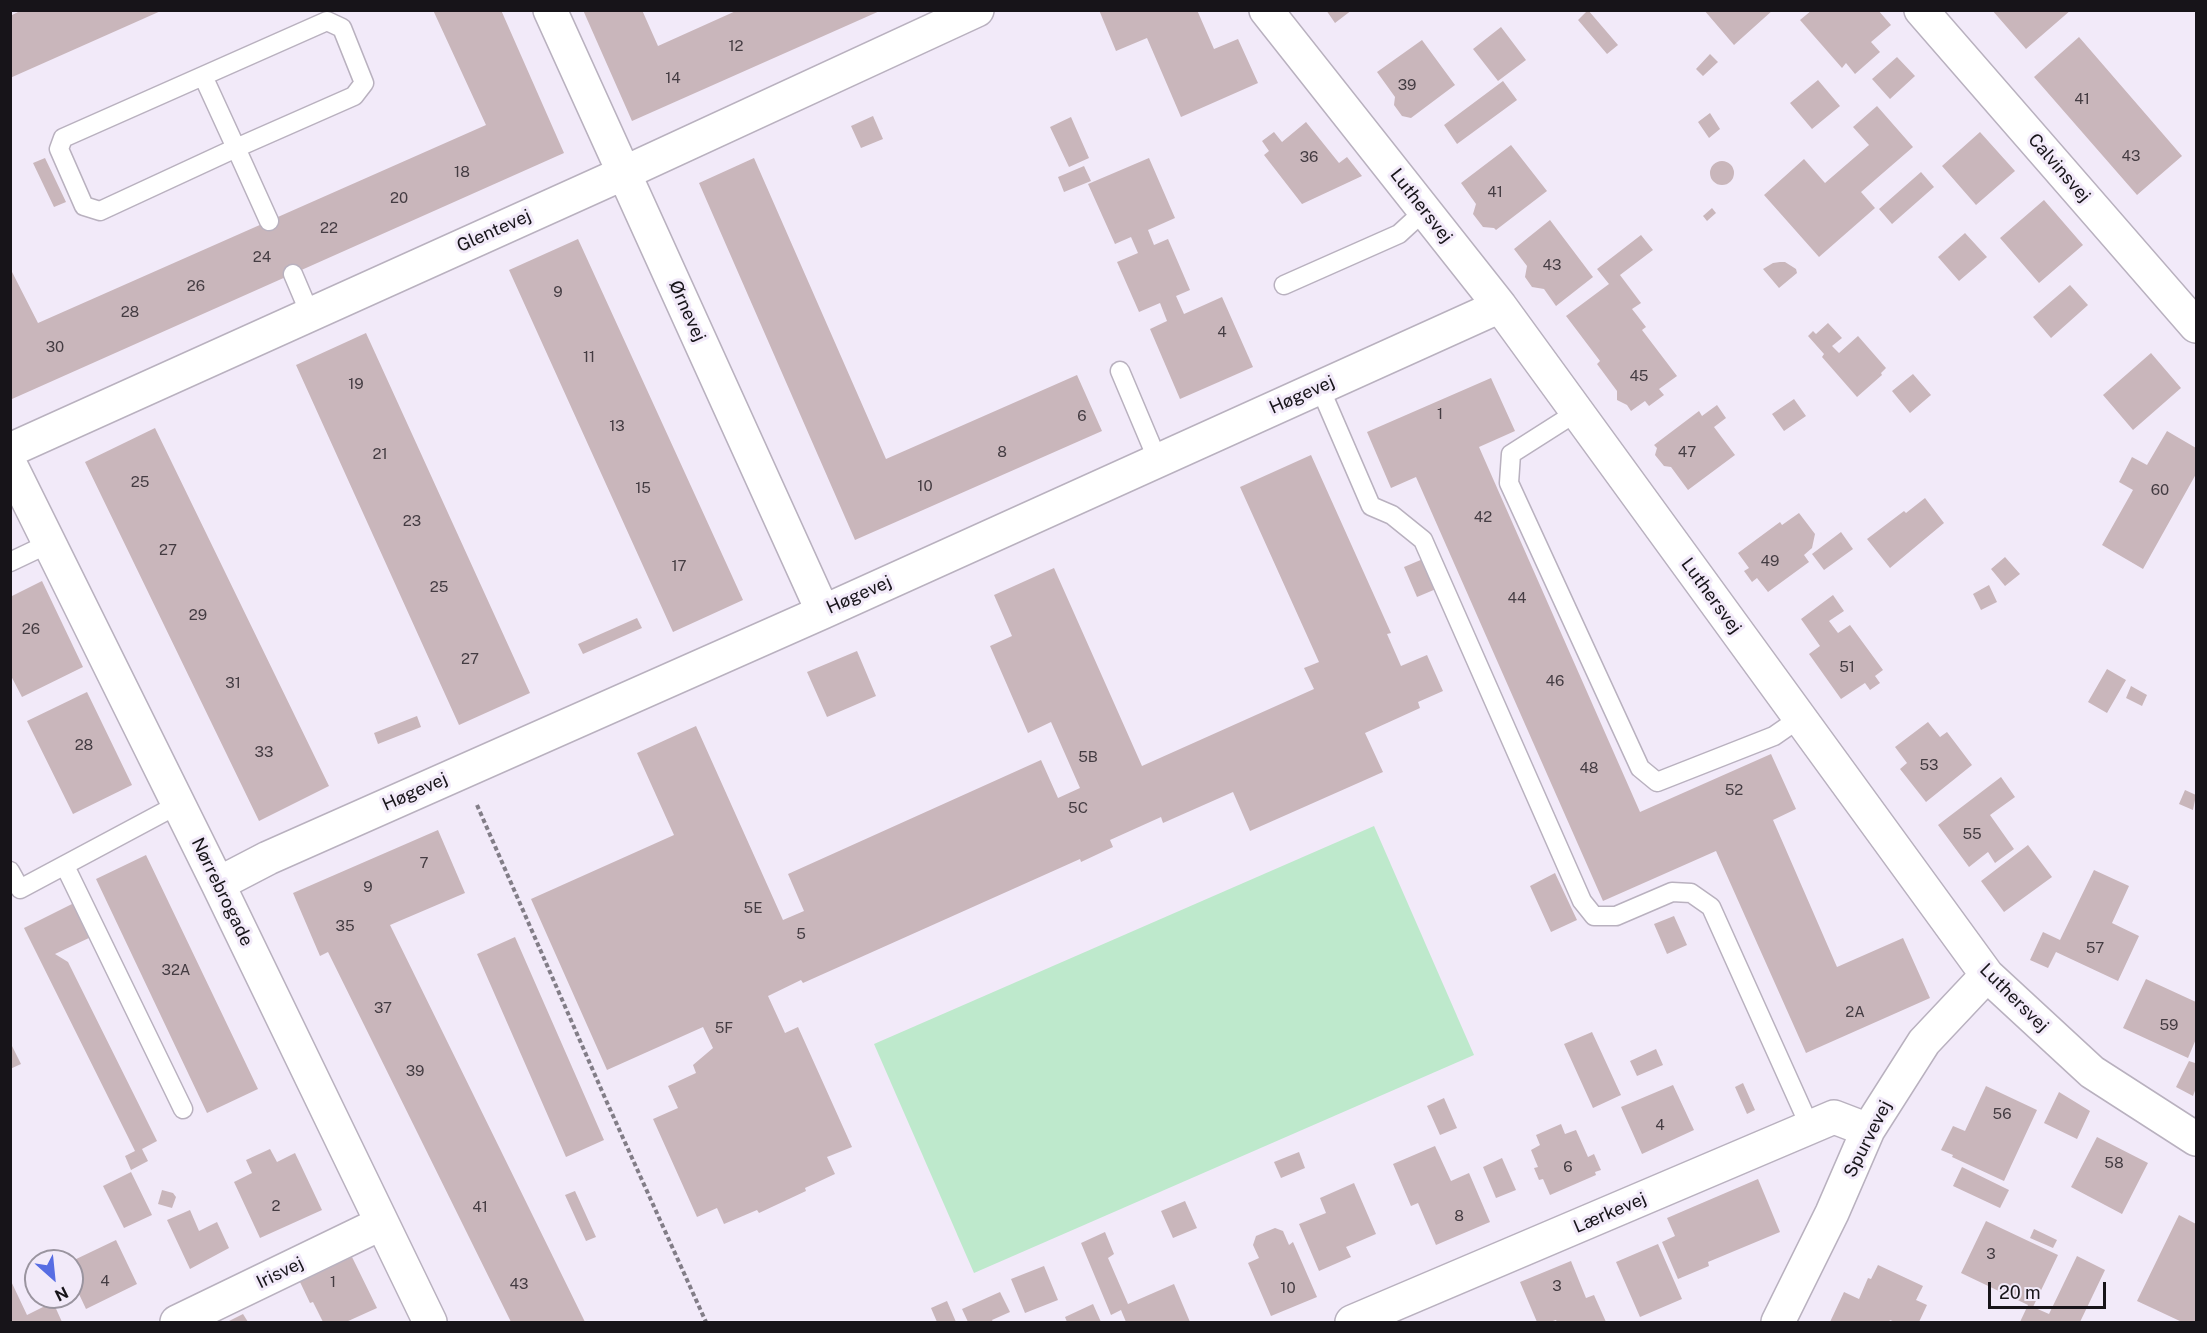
<!DOCTYPE html>
<meta charset="utf-8">
<style>
body{margin:0}
#map{position:relative;width:2207px;height:1333px;overflow:hidden;background:#f2eaf9;font-family:"Public Sans",sans-serif}
canvas{display:block}
.frame{position:absolute;inset:0;border:12px solid #171419;pointer-events:none}
.north{position:absolute;left:24px;top:1249px;width:60px;height:60px;box-sizing:border-box;background:#f2eaf9;border:2px solid #9a949f;border-radius:50%;rotate:153deg;font-size:16px;font-weight:700;line-height:24px;text-align:center;color:#171419}
.north::after{content:'';display:block;margin:auto;width:21px;height:27px;background:#576de3;clip-path:polygon(50% 0,100% 100%,50% 72%,0 100%)}
.scale{position:absolute;left:1988px;top:1282px;width:118px;height:27px;box-sizing:border-box;border:3px solid #171419;border-top:0;padding-left:8px;font-size:18px;line-height:21px;white-space:nowrap;color:#171419;-webkit-text-stroke:4px #f2eaf9;paint-order:stroke}
</style>
<div id="map">
<canvas width="2207" height="1333"></canvas>
<div class="frame"></div>
<div class="north">N</div>
<div class="scale">20 m</div>
</div>
<script>
const ctx = document.querySelector('canvas').getContext('2d');
ctx.lineJoin = 'round';
function fill(path, color) { ctx.fillStyle = color; ctx.fill(path, 'evenodd'); }
const poly = rows => new Path2D(rows.map(r => 'M' + r).join(''));
function stroke(path, color, width, dash) { ctx.strokeStyle = color; ctx.lineWidth = width; ctx.lineCap = dash ? 'butt' : 'round'; ctx.setLineDash(dash || []); ctx.stroke(path); }
function write(font, color, halo, rows, align = 'center') {
  ctx.font = font + ' "Public Sans",sans-serif'; ctx.lineWidth = 6; ctx.setLineDash([]); ctx.textBaseline = 'middle'; ctx.strokeStyle = halo; ctx.fillStyle = color; for (const [text, x, y, turn = 0] of rows) {
    ctx.save(); ctx.translate(x, y); ctx.rotate((+turn || 0) * Math.PI / 180); ctx.textAlign = isNaN(turn) ? turn : align; if (halo) ctx.strokeText(text, 0, 0); ctx.fillText(text, 0, 0); ctx.restore();
  }
}
const green = poly([
 [1374,826,1474,1055,974,1273,874,1044]
]);
const building = poly([
 [22,10,163,10,10,78,10,16],
 [433,10,501,10,564,153,12,399,10,268,38,323,486,125],
 [583,10,642,10,658,46,738,10,882,10,632,121],
 [1099,10,1197,10,1214,49,1238,39,1258,83,1181,117,1147,38,1116,51],
 [1326,10,1352,10,1335,23],
 [1588,10,1618,45,1607,54,1578,20],
 [1704,10,1773,10,1734,45],
 [1812,10,1878,10,1891,25,1871,42,1880,52,1855,74,1846,63,1842,68,1800,20],
 [1992,10,2071,10,2026,49],
 [1501,27,1526,60,1498,81,1473,49],
 [2079,37,2182,156,2137,195,2034,77],
 [1422,40,1455,85,1411,118,1402,116,1394,105,1395,97,1377,72],
 [1710,54,1718,62,1703,76,1696,69],
 [1897,57,1915,76,1890,99,1872,79],
 [1818,80,1840,106,1812,129,1790,103],
 [1503,81,1517,100,1457,144,1444,125],
 [1877,106,1913,147,1861,192,1875,208,1819,257,1764,195,1804,159,1825,183,1869,145,1853,127],
 [1710,113,1720,129,1709,138,1698,122],
 [873,116,883,139,861,148,851,126],
 [1071,117,1089,158,1069,167,1050,127],
 [1306,122,1339,163,1347,157,1362,176,1302,204,1264,155,1269,151,1262,141,1274,132,1282,142],
 [1980,132,2015,171,1976,205,1942,166],
 [1511,145,1547,191,1496,230,1494,228,1483,227,1473,214,1476,204,1461,183],
 [45,158,66,202,54,207,33,163],
 [754,158,886,459,1077,375,1102,431,855,540,699,183],
 [1149,158,1175,218,1148,230,1154,245,1168,239,1190,290,1176,296,1184,314,1222,297,1253,367,1180,399,1150,329,1167,321,1160,303,1139,312,1117,262,1138,253,1131,237,1115,244,1088,184],
 '1710 173a12 12 0 1 1 24 0a12 12 0 1 1-24 0Z',
 [1084,166,1091,181,1064,192,1058,177],
 [1921,172,1934,187,1892,224,1879,209],
 [2044,200,2083,245,2039,283,2000,238],
 [1712,208,1716,213,1707,221,1703,216],
 [1550,220,1593,277,1556,306,1544,289,1532,287,1525,277,1527,266,1514,249],
 [1965,233,1987,257,1959,281,1938,257],
 [1641,235,1653,250,1620,275,1641,303,1632,309,1646,327,1642,330,1677,376,1659,389,1664,395,1649,406,1645,401,1631,411,1627,405,1617,400,1617,391,1597,364,1600,361,1566,316,1609,284,1597,269],
 [578,239,743,600,673,632,509,270],
 [1780,262,1785,262,1796,269,1797,273,1779,288,1763,269,1773,263],
 [2070,285,2088,305,2051,338,2033,317],
 [1828,323,1842,338,1832,346,1839,353,1858,336,1886,368,1881,373,1882,375,1857,397,1822,357,1824,354,1808,336,1813,331,1816,334],
 [366,333,530,693,459,725,296,365],
 [2151,353,2181,388,2133,430,2103,395],
 [1913,374,1931,395,1910,413,1892,391],
 [1491,378,1515,431,1479,447,1640,812,1771,754,1796,809,1773,820,1837,967,1903,938,1930,998,1806,1053,1716,851,1603,901,1416,477,1391,488,1367,432],
 [1794,399,1806,416,1784,431,1772,414],
 [1717,405,1726,418,1714,427,1735,455,1688,490,1671,467,1664,466,1655,455,1657,448,1654,445,1699,411,1702,416],
 [155,428,329,786,259,821,85,462],
 [2167,431,2196,448,2196,474,2143,569,2102,545,2133,490,2119,482,2132,457,2147,465],
 [1311,455,1391,633,1387,634,1401,666,1427,655,1443,691,1418,702,1420,708,1365,733,1383,772,1250,831,1233,792,1163,823,1161,817,1110,840,1113,847,1081,862,1080,859,803,983,801,980,768,996,785,1033,798,1027,852,1147,827,1157,835,1174,805,1188,806,1191,759,1213,757,1210,724,1224,717,1208,697,1217,653,1119,678,1108,668,1086,696,1073,693,1065,713,1048,703,1027,607,1070,531,899,674,835,637,753,696,726,783,920,804,911,788,874,1041,760,1058,798,1080,788,1051,722,1028,733,990,646,1012,636,994,595,1054,568,1142,766,1314,689,1304,668,1319,662,1240,487],
 [1925,498,1944,523,1890,568,1867,539,1904,511,1906,513],
 [1799,513,1815,534,1812,548,1804,555,1809,562,1768,592,1757,578,1752,582,1744,571,1749,568,1738,553,1780,522,1782,525],
 [1841,532,1853,549,1824,570,1812,554],
 [2005,557,2020,574,2005,586,1991,569],
 [1423,559,1436,589,1417,597,1404,567],
 [42,581,83,667,22,697,10,674,10,597],
 [1989,585,1997,602,1981,610,1973,594],
 [1833,595,1844,611,1829,621,1838,633,1850,625,1883,670,1875,676,1880,683,1870,690,1865,683,1841,699,1809,654,1820,646,1801,619],
 [637,618,642,628,583,654,578,644],
 [857,651,876,696,827,717,807,672],
 [2107,669,2126,680,2107,713,2088,702],
 [2131,686,2147,695,2142,706,2126,698],
 [87,692,132,785,73,814,27,721],
 [417,716,421,727,378,744,374,733],
 [1928,722,1940,737,1947,732,1972,765,1926,802,1900,769,1907,763,1895,747],
 [2001,777,2015,797,1990,815,2014,849,1995,863,1988,852,1969,867,1938,825],
 [2185,790,2196,795,2193,810,2179,804],
 [438,830,465,893,390,925,585,1322,511,1322,328,952,320,956,293,893],
 [2028,845,2052,877,2004,912,1981,881],
 [146,855,258,1089,207,1113,96,879],
 [2094,870,2129,886,2112,923,2139,936,2118,981,2056,952,2048,968,2030,960,2043,932,2060,940],
 [1555,873,1577,920,1551,932,1530,886],
 [74,903,91,937,55,954,68,962,157,1141,142,1149,148,1161,131,1170,125,1156,135,1151,24,928],
 [1674,916,1687,945,1667,954,1654,924],
 [515,937,604,1140,566,1157,477,954],
 [2146,979,2196,1002,2196,1039,2188,1058,2123,1028],
 [1592,1032,1621,1095,1593,1108,1564,1044],
 [10,1042,21,1064,10,1069],
 [1656,1049,1663,1065,1637,1076,1630,1061],
 [2196,1060,2196,1088,2193,1096,2176,1087,2189,1061,2195,1063],
 [1743,1083,1755,1110,1747,1114,1735,1087],
 [1673,1085,1694,1130,1642,1154,1621,1107],
 [1986,1086,2037,1110,2004,1181,1952,1157,1953,1155,1941,1150,1953,1126,1965,1131],
 [2059,1092,2090,1111,2077,1139,2044,1123],
 [1444,1098,1457,1128,1440,1135,1427,1106],
 [1561,1124,1565,1134,1576,1130,1588,1157,1594,1154,1601,1170,1595,1172,1596,1175,1550,1195,1543,1179,1539,1180,1534,1168,1538,1167,1531,1150,1540,1145,1536,1135],
 [2097,1137,2148,1163,2122,1214,2071,1187],
 [1435,1146,1451,1181,1469,1173,1490,1222,1436,1245,1418,1203,1411,1206,1393,1164],
 [270,1149,277,1162,295,1153,322,1210,260,1238,234,1182,252,1173,246,1160],
 [1299,1152,1305,1168,1281,1178,1274,1162],
 [1502,1158,1516,1190,1496,1198,1483,1167],
 [1962,1167,2009,1190,2000,1208,1953,1186],
 [131,1172,152,1215,124,1228,103,1186],
 [1758,1179,1780,1232,1708,1262,1709,1266,1678,1279,1662,1242,1675,1236,1667,1218],
 [1354,1183,1376,1234,1346,1247,1351,1257,1319,1271,1299,1224,1326,1213,1320,1198],
 [162,1190,173,1193,176,1197,172,1208,158,1204],
 [575,1191,596,1237,586,1241,565,1195],
 [1185,1201,1197,1228,1173,1238,1161,1211],
 [190,1210,199,1231,217,1222,229,1248,190,1269,167,1220],
 [2179,1215,2196,1224,2196,1322,2182,1322,2137,1301],
 [1986,1221,2058,1255,2033,1307,2049,1314,2077,1256,2105,1270,2080,1322,2020,1322,2028,1305,1961,1273],
 [1275,1228,1283,1231,1289,1245,1293,1242,1317,1297,1271,1316,1248,1263,1259,1258,1253,1245,1256,1236],
 [2034,1229,2057,1240,2053,1248,2030,1238],
 [1105,1232,1114,1254,1108,1258,1128,1304,1174,1284,1190,1322,1126,1322,1121,1310,1111,1315,1081,1243],
 [116,1240,137,1284,86,1309,72,1279,72,1261],
 [1658,1244,1682,1299,1640,1317,1616,1262],
 [352,1257,377,1308,346,1322,323,1322,313,1302,310,1303,300,1282],
 [1571,1261,1586,1298,1594,1295,1606,1322,1557,1322,1556,1320,1550,1322,1537,1322,1520,1282],
 [1878,1265,1923,1286,1916,1300,1927,1305,1919,1322,1895,1322,1890,1320,1889,1322,1830,1322,1844,1292,1859,1299,1868,1278,1871,1279],
 [1044,1266,1058,1300,1025,1313,1011,1279],
 [10,1279,27,1315,53,1302,62,1322,10,1322],
 [1000,1292,1010,1312,992,1320,993,1322,968,1322,962,1309],
 [947,1301,956,1322,937,1322,931,1308],
 [1093,1304,1101,1322,1067,1322,1065,1317],
 [243,1314,248,1322,227,1322]
]);
const path = poly([
 [477,805,605,1098,706,1322]
]);
const lane = poly([
 [203,76,236,148,100,211,84,206,59,149,63,138,327,21,342,28,364,83,354,96,236,148,269,221],
 [293,274,310,314],
 [1284,285,1399,234,1424,211],
 [1120,371,1158,461],
 [1320,388,1371,506,1392,515,1423,540,1582,901,1594,916,1616,916,1672,892,1691,893,1711,907,1810,1127],
 [1577,412,1511,454,1509,483,1640,768,1657,782,1774,736,1800,718],
 [10,562,50,543],
 [65,866,183,1109],
 [10,871,20,889,179,804]
]);
const street = poly([
 [550,10,823,612],
 [1266,10,1500,306,1987,975,2092,1072,2196,1139],
 [1921,10,2196,326],
 [10,450,624,173,977,10],
 [10,464,218,884,430,1322],
 [218,884,268,858,823,612,1500,306],
 [177,1322,382,1223],
 [1352,1322,1834,1117,1868,1130],
 [1778,1322,1832,1213,1868,1130,1924,1042,1987,975]
]);
const numberNames = [
 ["12",736,46],
 ["14",673,78],
 ["39",1407,85],
 ["41",2082,99],
 ["43",2131,156],
 ["36",1309,157],
 ["18",462,172],
 ["41",1495,192],
 ["20",399,198],
 ["22",329,228],
 ["24",262,257],
 ["43",1552,265],
 ["26",196,286],
 ["9",558,292],
 ["28",130,312],
 ["4",1222,332],
 ["30",55,347],
 ["11",589,357],
 ["45",1639,376],
 ["19",356,384],
 ["1",1440,414],
 ["6",1082,416],
 ["13",617,426],
 ["8",1002,452],
 ["47",1687,452],
 ["21",380,454],
 ["25",140,482],
 ["10",925,486],
 ["15",643,488],
 ["60",2160,490],
 ["42",1483,517],
 ["23",412,521],
 ["27",168,550],
 ["49",1770,561],
 ["17",679,566],
 ["25",439,587],
 ["44",1517,598],
 ["29",198,615],
 ["26",31,629],
 ["27",470,659],
 ["51",1847,667],
 ["46",1555,681],
 ["31",233,683],
 ["28",84,745],
 ["33",264,752],
 ["5B",1088,757],
 ["53",1929,765],
 ["48",1589,768],
 ["52",1734,790],
 ["5C",1078,808],
 ["55",1972,834],
 ["7",424,863],
 ["9",368,887],
 ["5E",753,908],
 ["35",345,926],
 ["5",801,934],
 ["57",2095,948],
 ["32A",176,970],
 ["37",383,1008],
 ["2A",1855,1012],
 ["59",2169,1025],
 ["5F",724,1028],
 ["39",415,1071],
 ["56",2002,1114],
 ["4",1660,1125],
 ["58",2114,1163],
 ["6",1568,1167],
 ["2",276,1206],
 ["41",480,1207],
 ["8",1459,1216],
 ["3",1991,1254],
 ["4",105,1281],
 ["1",333,1282],
 ["43",519,1284],
 ["3",1557,1286],
 ["10",1288,1288]
];
const streetNames = [
 ["Calvinsvej",2059,168,49],
 ["Luthersvej",1421,206,52],
 ["Glentevej",494,231,-24],
 ["Ørnevej",687,311,66],
 ["Høgevej",1302,395,-24],
 ["Høgevej",859,595,-24],
 ["Luthersvej",1711,596,54],
 ["Høgevej",415,792,-24],
 ["Nørrebrogade",222,892,64],
 ["Luthersvej",2014,998,45],
 ["Spurvevej",1868,1139,-63],
 ["Lærkevej",1610,1213,-23],
 ["Irisvej",280,1273,-26]
];
fill(green, '#bee9cc');
fill(building, '#c9b6bb');
stroke(lane, '#b9b1bf', 21);
stroke(street, '#b9b1bf', 36);
stroke(path, '#827d87', 4, [4.5, 3]);
stroke(lane, '#fff', 18);
stroke(street, '#fff', 33);
write('15px', '#443c42', null, numberNames);
write('18px', '#171419', '#f2eaf9', streetNames);
</script>
